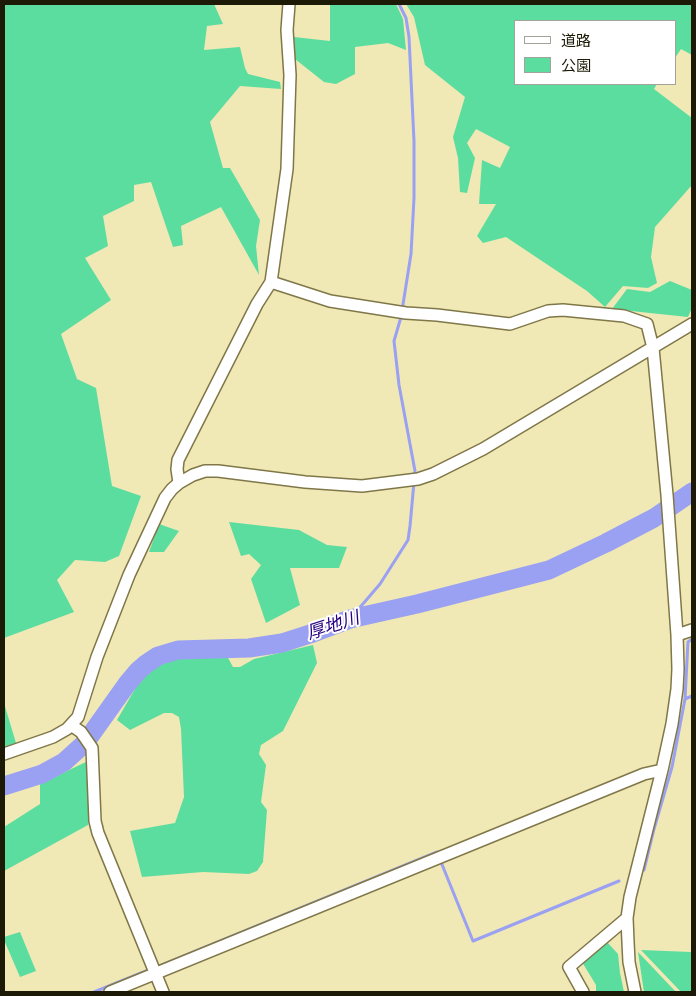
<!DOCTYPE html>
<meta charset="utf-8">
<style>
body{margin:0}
#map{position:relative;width:696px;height:996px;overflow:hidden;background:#f0e8b5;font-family:"Open Sans","Noto Sans JP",sans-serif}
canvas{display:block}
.frame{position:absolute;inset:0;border:5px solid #1c1906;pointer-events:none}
.legend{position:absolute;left:514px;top:20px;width:162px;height:65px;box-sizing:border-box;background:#fff;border:1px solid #a4a39b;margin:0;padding:6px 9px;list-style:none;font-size:15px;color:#1c1906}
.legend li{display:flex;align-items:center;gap:10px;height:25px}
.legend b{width:25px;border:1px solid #a4a39b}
</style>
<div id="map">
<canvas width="696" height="996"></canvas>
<div class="frame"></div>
<ul class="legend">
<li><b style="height:6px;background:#fff"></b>道路</li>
<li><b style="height:14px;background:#5cdda0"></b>公園</li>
</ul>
</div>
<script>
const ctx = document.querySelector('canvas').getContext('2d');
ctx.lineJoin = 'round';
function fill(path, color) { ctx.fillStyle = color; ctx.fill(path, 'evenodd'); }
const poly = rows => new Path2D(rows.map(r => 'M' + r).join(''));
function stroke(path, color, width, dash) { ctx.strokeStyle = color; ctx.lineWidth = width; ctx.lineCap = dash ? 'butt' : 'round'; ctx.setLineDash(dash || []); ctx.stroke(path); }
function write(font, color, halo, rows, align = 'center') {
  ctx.font = font + ' "Open Sans","Noto Sans JP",sans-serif'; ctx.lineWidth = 4; ctx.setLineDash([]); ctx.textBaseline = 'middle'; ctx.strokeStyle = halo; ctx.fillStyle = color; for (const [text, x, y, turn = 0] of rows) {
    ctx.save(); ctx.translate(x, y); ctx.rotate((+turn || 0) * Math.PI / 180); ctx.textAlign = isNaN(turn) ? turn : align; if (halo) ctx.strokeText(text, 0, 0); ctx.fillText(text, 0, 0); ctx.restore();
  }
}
const green = poly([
 [4,4,214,4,223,24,207,26,204,50,240,47,245,68,248,74,280,82,281,89,240,86,210,122,223,168,230,168,260,220,256,246,259,275,221,207,181,226,183,245,173,247,151,182,134,185,134,201,103,216,108,246,85,258,111,300,61,334,77,379,96,388,112,486,141,496,119,556,105,562,75,560,57,580,74,612,4,638],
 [330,4,396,4,403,19,406,50,388,43,355,47,355,74,336,84,324,82,295,59,294,37,330,41],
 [406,4,692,4,692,55,681,49,675,58,675,21,515,21,515,84,657,84,654,89,692,118,692,152,691,154,692,155,692,185,655,227,651,257,657,283,648,288,623,286,605,307,587,291,506,237,483,243,477,236,496,204,479,204,482,160,500,168,510,147,476,129,467,143,475,158,467,193,460,192,458,158,453,137,465,97,425,65,414,17],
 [670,281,692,290,692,308,688,317,612,309,627,289,650,292],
 [229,522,299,530,327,545,347,547,339,568,290,568,300,605,266,623,251,579,261,565,249,554,241,556],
 [159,524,179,531,164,552,149,552],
 [313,645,317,663,283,731,261,745,259,754,266,765,261,802,267,810,263,862,257,871,249,874,203,872,142,877,130,831,175,823,184,797,181,729,179,717,172,713,164,713,130,730,117,720,143,675,154,663,179,654,227,656,233,667,240,667,254,659],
 [4,703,16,743,4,747],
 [90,760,88,825,4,871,4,827,40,804,40,784],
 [20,932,36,971,20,977,4,940,4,937],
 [607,942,618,954,620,973,624,992,596,992,596,985,582,962],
 [641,950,691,952,692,950,692,992,681,992],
 [638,952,676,992,644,992]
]);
const stream = poly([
 [350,619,380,584,408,540,410,526,415,471,399,385,394,341,401,317,411,254,414,198,414,141,409,37,406,18,399,4],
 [685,699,688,642,692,639],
 [441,862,473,941,619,881],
 [644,870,654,829,672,767,685,699,692,696],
 [157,967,437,852,437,853],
 [94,992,151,969]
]);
const river = poly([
 [4,786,42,774,64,762,85,743,127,684,138,671,146,664,158,656,178,650,249,648,282,643,310,634,350,619,417,604,549,570,606,543,654,518,692,492]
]);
const minor = poly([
 [271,282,330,301,406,313,437,315,510,324,548,311,563,310,624,316,647,324,653,348,667,495,677,635,678,669,677,689,672,724,662,770,630,897,627,918,628,942,629,962,635,992],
 [179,483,177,469,178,460,257,304,271,282,287,169,290,75,287,30,289,4],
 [677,635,692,630],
 [71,725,81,732,92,748,95,821,98,833,163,992],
 [4,754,53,737,67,729,78,717,97,657,129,575,165,498,172,489,179,483,193,475,205,471,218,471,305,482,362,486,418,479,433,474,483,449,692,324],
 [110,992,644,774,662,770],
 [583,992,569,967,627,918]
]);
const waterNames = [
 ["厚地川",333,626,-18]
];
fill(green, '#5cdda0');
stroke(stream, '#9aa0f2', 3);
stroke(river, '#9aa0f2', 19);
stroke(minor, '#7f7748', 14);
stroke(minor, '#fff', 11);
write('italic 18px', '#260080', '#fff', waterNames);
</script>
